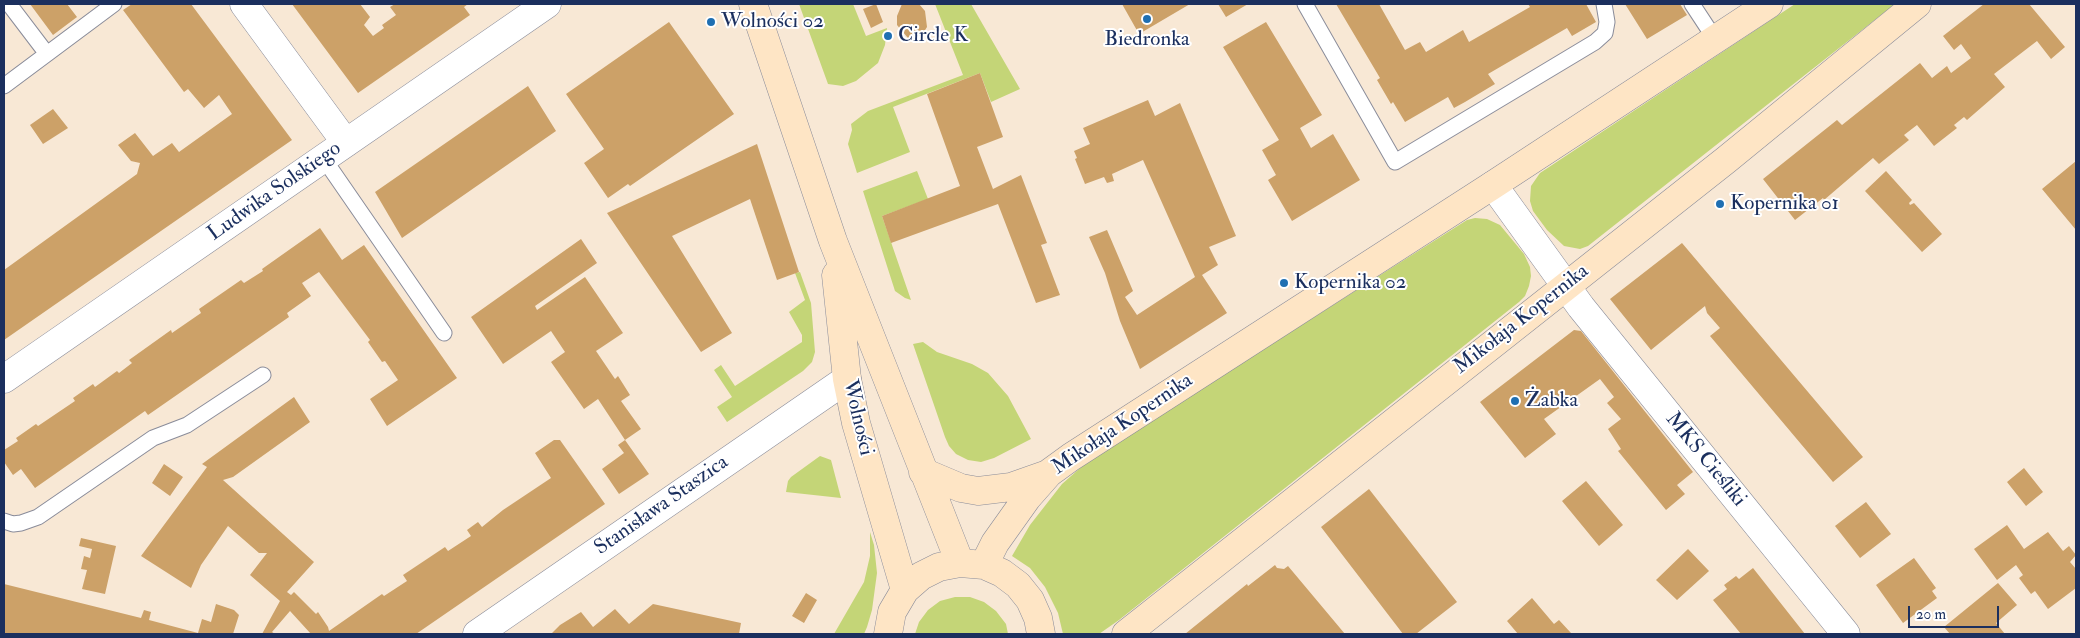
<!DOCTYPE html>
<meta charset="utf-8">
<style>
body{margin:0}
#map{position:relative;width:2080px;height:638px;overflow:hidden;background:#f8e8d5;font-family:"IM FELL Double Pica",serif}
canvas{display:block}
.frame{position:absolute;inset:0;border:5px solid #1b2f5e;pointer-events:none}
.scale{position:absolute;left:1908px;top:606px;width:91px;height:22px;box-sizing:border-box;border:2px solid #1b2f5e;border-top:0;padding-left:6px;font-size:15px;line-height:18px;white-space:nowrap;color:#1b2f5e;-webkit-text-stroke:4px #fff;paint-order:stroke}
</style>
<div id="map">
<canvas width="2080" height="638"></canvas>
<div class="frame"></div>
<div class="scale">20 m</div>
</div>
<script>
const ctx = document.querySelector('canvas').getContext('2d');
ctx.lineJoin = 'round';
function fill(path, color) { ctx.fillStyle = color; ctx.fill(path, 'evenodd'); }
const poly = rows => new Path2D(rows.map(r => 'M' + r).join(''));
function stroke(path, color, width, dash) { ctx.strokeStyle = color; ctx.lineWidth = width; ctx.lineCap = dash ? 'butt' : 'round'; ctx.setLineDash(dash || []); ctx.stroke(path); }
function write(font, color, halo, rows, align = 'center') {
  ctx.font = font + ' "IM FELL Double Pica",serif'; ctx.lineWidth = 4; ctx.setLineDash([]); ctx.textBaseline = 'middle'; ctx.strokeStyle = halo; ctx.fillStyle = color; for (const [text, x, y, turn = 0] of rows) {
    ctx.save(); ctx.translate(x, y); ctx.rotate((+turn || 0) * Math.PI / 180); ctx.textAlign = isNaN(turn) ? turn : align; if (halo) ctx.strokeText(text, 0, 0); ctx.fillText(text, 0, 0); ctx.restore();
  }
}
const green = poly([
 [799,4,853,4,866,36,887,28,885,45,878,63,856,81,843,86,828,84],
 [935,4,971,4,1020,89,991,102,980,73,893,107,910,152,857,173,848,144,852,130,851,124,868,111,963,75],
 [1795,4,1895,4,1588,246,1580,249,1564,246,1547,230,1533,211,1530,201,1531,186,1540,173],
 [917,171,928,199,882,216,911,300,905,298,895,291,863,191],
 [1475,218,1487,219,1500,225,1524,254,1530,267,1531,276,1529,286,1525,296,1519,302,1119,620,1099,634,1063,634,1058,613,1045,587,1030,568,1012,556,1030,525,1062,484,1087,462,1100,453,1467,220],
 [800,272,811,303,815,352,812,362,803,371,727,422,717,407,732,397,714,370,721,365,735,386,802,342,802,335,789,312,805,300,795,273],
 [923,342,937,352,972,364,988,373,1008,396,1031,439,994,458,981,462,968,460,956,454,949,446,945,437,913,344],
 [820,456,831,460,841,498,786,492,788,481,791,477],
 [870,532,874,545,877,573,872,610,867,627,864,634,834,634,864,582,870,556],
 [955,597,970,597,984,602,996,611,1006,624,1008,634,915,634,919,622,928,610,940,601]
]);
const building = poly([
 [30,4,67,4,77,17,53,35],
 [132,4,191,4,292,140,4,340,4,270,137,174,140,163,131,161,118,145,135,133,153,156,172,143,179,152,232,114,219,95,204,108,188,89,184,92,123,10],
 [292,4,360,4,370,17,364,25,373,36,384,28,382,25,396,15,390,7,395,4,468,4,464,7,470,15,358,93],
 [876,4,883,22,871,28,863,9],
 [902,4,919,4,925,11,927,27,920,38,914,40,908,38,897,25,897,16],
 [1122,4,1190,4,1139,34],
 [1218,4,1248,4,1226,17],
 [1336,4,1379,4,1405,50,1420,42,1426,52,1463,30,1469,42,1530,7,1528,4,1586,4,1596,22,1572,36,1567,28,1488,74,1495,84,1465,102,1454,108,1448,97,1405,122,1393,102,1391,104,1377,80,1380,78],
 [1625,4,1680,4,1687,15,1647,39],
 [1984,4,2029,4,2065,47,2051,59,2037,41,1994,74,2005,87,1967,120,1964,117,1954,125,1957,128,1934,146,1917,125,1904,135,1909,140,1879,164,1873,158,1824,200,1823,198,1795,220,1763,179,1837,120,1842,125,1920,63,1932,78,1947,66,1951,73,1971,58,1961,44,1954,50,1943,36],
 [669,22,734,114,630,186,628,184,608,198,584,163,604,149,566,94],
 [1266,22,1322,115,1300,128,1311,148,1333,134,1360,180,1292,221,1268,180,1276,175,1262,150,1279,140,1223,47],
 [980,73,1003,137,977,147,993,189,1021,175,1047,243,1041,245,1060,295,1036,303,998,204,891,243,882,216,960,186,927,94],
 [528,86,556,131,402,238,375,192],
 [1148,100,1155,116,1180,103,1236,236,1209,247,1218,265,1202,275,1227,313,1140,369,1120,321,1105,273,1089,237,1107,230,1133,291,1125,297,1137,315,1195,277,1143,160,1112,174,1114,181,1107,183,1104,177,1085,184,1075,159,1077,158,1074,151,1090,144,1083,128],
 [53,109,68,128,43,144,30,125],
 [757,144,799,272,777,280,750,199,672,236,732,333,701,352,607,213],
 [2076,161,2076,230,2042,189],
 [1886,171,1912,200,1909,203,1910,205,1914,203,1942,234,1922,252,1865,191],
 [320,228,342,260,364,245,457,378,387,426,370,399,398,380,385,361,382,362,368,342,370,340,319,272,302,283,311,296,287,313,289,317,148,415,145,411,35,488,21,469,13,475,4,462,4,450,18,441,16,438,36,424,38,426,75,401,73,398,93,384,95,387,117,371,119,373,132,363,129,360,171,330,172,333,201,313,199,309,241,280,244,283,263,271,262,269],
 [581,239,597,263,535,306,537,310,585,277,623,333,596,351,615,379,618,376,630,395,621,401,641,429,625,440,649,474,619,494,602,469,624,453,618,445,625,440,598,399,584,409,551,362,565,352,551,331,503,364,471,317],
 [1682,243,1863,457,1833,482,1710,336,1720,328,1707,313,1705,306,1651,350,1610,299],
 [1574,330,1581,331,1693,472,1677,485,1685,494,1666,510,1618,451,1621,449,1608,429,1621,419,1607,403,1614,397,1600,379,1544,419,1556,434,1525,458,1480,402],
 [294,397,310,422,233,477,223,480,314,562,287,592,291,595,294,592,316,614,318,612,328,627,329,631,382,594,384,596,407,581,403,575,445,547,448,551,471,536,467,530,478,522,482,527,503,510,551,478,535,453,554,440,560,440,605,504,416,634,311,634,290,611,272,632,275,634,262,634,280,601,250,575,267,553,259,553,228,526,201,565,191,588,141,556,207,467,202,464],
 [164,464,183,477,170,496,152,483],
 [2024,468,2043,492,2026,506,2007,482],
 [1586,481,1623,525,1599,546,1562,501],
 [1369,489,1457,602,1416,634,1403,634,1321,527],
 [1866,502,1891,534,1860,558,1835,526],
 [2007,525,2024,549,2048,532,2063,551,2069,546,2076,555,2070,562,2076,569,2076,588,2048,609,2035,591,2031,594,2019,578,2023,575,2016,565,1997,580,1974,549],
 [81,538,116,546,105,594,82,589,87,570,81,569,84,556,90,558,92,549,79,546],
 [1688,549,1709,571,1677,600,1656,580],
 [1914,558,1936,588,1932,591,1937,598,1903,623,1876,585],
 [1275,565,1277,568,1284,569,1288,566,1345,634,1185,634,1247,584,1248,586],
 [1753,568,1805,634,1741,634,1713,600,1727,589,1724,585,1736,576,1739,579],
 [1998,583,2017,605,1996,623,2005,634,1950,634,1944,627],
 [4,584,141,618,144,610,151,612,149,620,198,633,202,619,211,622,216,604,234,610,239,615,233,634,4,634],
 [806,593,817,600,804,623,792,616],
 [1532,598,1554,624,1559,620,1571,633,1518,634,1507,621],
 [653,604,741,623,739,634,551,634,560,625,581,612,593,627,615,609,629,624]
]);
const lane = poly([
 [9,4,47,54],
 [1305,4,1395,162,1595,42,1605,33,1607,22,1604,4],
 [1692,4,1715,39],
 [4,86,114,4],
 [324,159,444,333],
 [4,521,13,524,21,523,38,517,153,438,187,425,263,375]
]);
const street = poly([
 [244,4,346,143],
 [1493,185,1581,307,1846,634],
 [4,379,547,4],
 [477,634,847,379]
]);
const secondary = poly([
 [753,4,833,241,960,563],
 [836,275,847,379,856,423,905,590],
 [923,472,961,488,978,491,1011,487,1048,474],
 [984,565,995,543,1027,498,1049,473,1071,457,1493,185,1769,4],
 [888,634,892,612,905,590,921,576,939,567,960,563,984,565,1002,573,1018,585,1030,600,1038,618,1041,634],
 [1126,634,1726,160,1917,4]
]);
const markers = [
 [1147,19,5,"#1f6fb2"],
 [711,22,5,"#1f6fb2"],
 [888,36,5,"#1f6fb2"],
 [1720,204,5,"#1f6fb2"],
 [1284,283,5,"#1f6fb2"],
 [1515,401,5,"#1f6fb2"]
];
const poiNames = [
 ["Wolności 02",721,22],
 ["Circle K",898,36],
 ["Biedronka",1147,40,"center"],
 ["Kopernika 01",1730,204],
 ["Kopernika 02",1294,283],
 ["Żabka",1525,401]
];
const streetNames = [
 ["Ludwika Solskiego",275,192,-35],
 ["Mikołaja Kopernika",1522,320,-38],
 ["Wolności",857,418,77],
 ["Mikołaja Kopernika",1123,425,-34],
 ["MKS Cieśliki",1705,460,51],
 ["Stanisława Staszica",662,506,-35]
];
fill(green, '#c4d577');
fill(building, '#cca168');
stroke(lane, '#8a8c9a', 17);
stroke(street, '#8a8c9a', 29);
stroke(secondary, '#8a8c9a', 29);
stroke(lane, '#fff', 15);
stroke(street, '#fff', 28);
stroke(secondary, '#fee5c5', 28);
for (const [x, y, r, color] of markers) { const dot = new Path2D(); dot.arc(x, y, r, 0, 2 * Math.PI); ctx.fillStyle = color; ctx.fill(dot); stroke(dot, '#fff', 2); }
write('21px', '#1b2f5e', '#fff', poiNames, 'left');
write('21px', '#1b2f5e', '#fff', streetNames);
</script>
